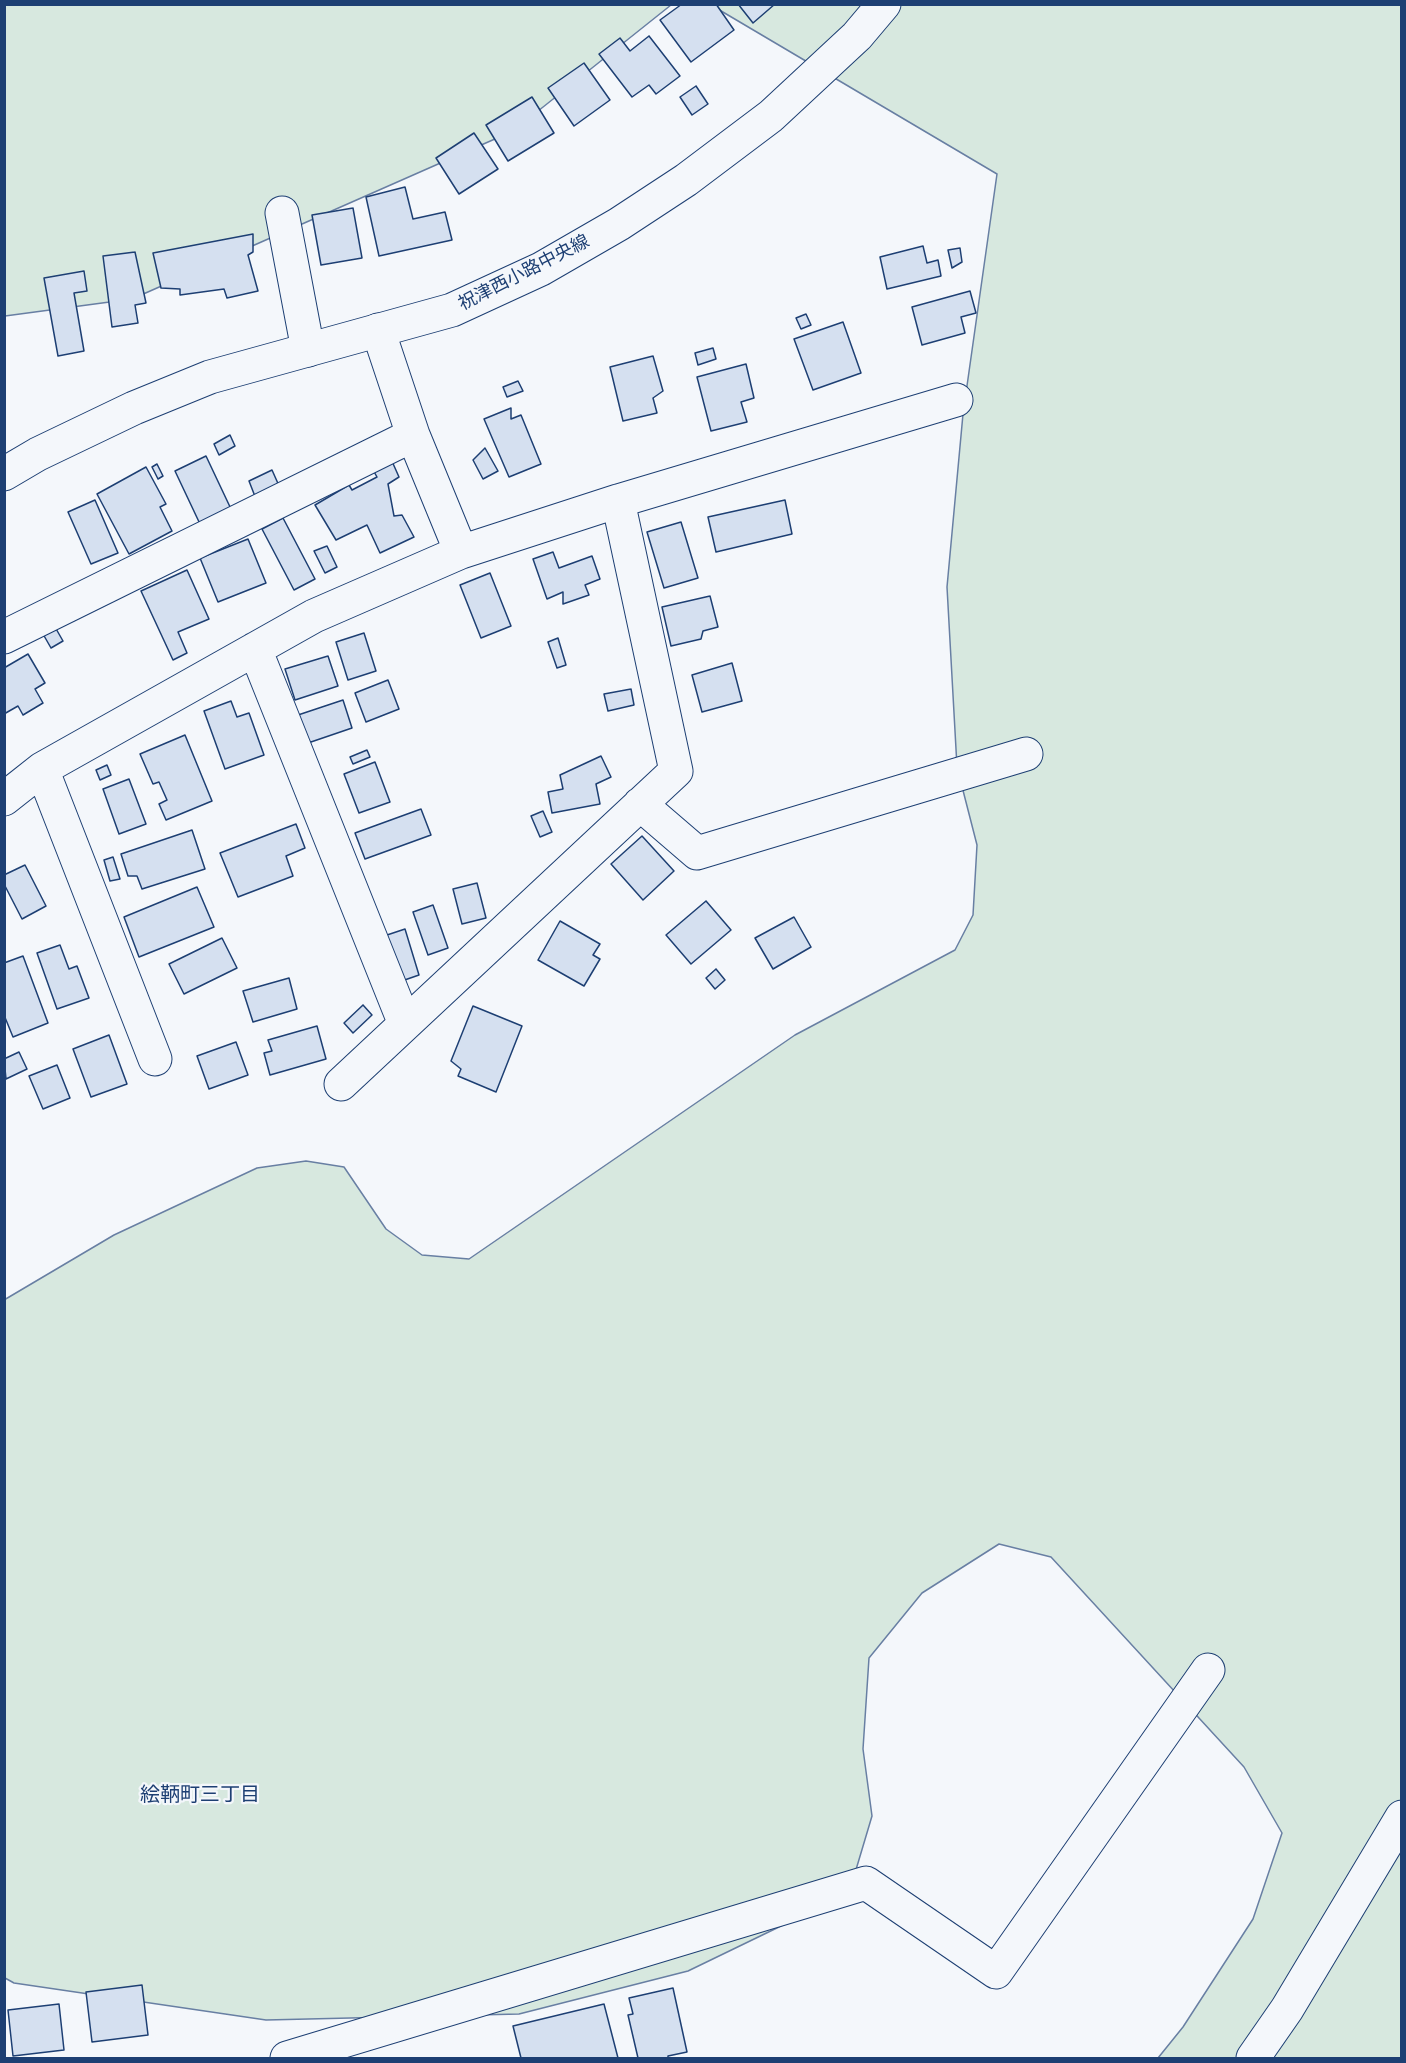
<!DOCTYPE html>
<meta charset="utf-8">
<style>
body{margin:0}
#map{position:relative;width:1406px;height:2063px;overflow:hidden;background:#f4f7fb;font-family:"Fira Sans Condensed",sans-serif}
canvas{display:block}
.frame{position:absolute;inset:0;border:6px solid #1d3f73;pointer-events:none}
</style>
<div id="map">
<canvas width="1406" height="2063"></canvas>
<div class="frame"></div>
</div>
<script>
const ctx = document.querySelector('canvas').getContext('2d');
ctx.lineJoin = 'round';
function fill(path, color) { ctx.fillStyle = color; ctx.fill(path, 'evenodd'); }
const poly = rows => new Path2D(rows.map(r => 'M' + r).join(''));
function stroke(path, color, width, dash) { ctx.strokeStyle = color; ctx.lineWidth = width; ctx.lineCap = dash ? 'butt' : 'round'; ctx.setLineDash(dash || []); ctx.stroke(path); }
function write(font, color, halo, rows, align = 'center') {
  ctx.font = font + ' "Fira Sans Condensed","Noto Sans JP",sans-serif'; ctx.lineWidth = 4.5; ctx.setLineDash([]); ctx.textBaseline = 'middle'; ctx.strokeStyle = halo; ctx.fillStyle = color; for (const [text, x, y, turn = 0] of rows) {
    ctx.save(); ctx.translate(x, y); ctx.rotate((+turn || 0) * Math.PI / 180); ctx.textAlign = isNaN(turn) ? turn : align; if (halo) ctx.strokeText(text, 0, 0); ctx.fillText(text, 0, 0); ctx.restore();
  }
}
const green = poly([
 [4,5,671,5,513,131,132,299,5,316,4,5],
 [711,5,1401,5,1401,2058,1158,2058,1183,2027,1253,1919,1282,1833,1244,1767,1051,1557,999,1544,922,1593,869,1658,863,1749,872,1816,855,1873,812,1911,688,1971,519,2014,266,2020,14,1983,5,1978,4,1300,114,1235,257,1168,306,1161,344,1167,386,1229,422,1255,469,1259,795,1035,955,950,973,915,977,845,957,767,947,587,963,414,997,174,711,5]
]);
const building = poly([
 [682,4,716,4,734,30,691,62,660,20,682,4],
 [738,4,775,4,753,23,738,4],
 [649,36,680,76,656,94,649,85,632,97,599,54,620,38,630,51,649,36],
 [584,63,610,100,574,126,548,88,584,63],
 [696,86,708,104,692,115,680,97,696,86],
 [532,97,554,133,508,161,486,125,532,97],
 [474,133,498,169,459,194,436,158,474,133],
 [405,187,413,219,445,212,452,240,379,256,366,197,405,187],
 [353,208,362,258,321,265,312,215,353,208],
 [253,234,253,252,248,255,258,291,227,298,224,289,180,295,180,289,161,288,153,253,253,234],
 [923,246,927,263,938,260,941,276,887,289,880,257,923,246],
 [960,248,962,262,952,268,948,250,960,248],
 [135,252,146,303,135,305,138,323,112,327,103,256,135,252],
 [84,271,87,291,74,293,84,351,58,356,44,278,84,271],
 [970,291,976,313,961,317,965,333,922,345,912,307,970,291],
 [806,314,811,325,801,329,796,318,806,314],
 [843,322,861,373,813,390,794,339,843,322],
 [713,348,716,359,698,365,695,353,713,348],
 [653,356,663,391,653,398,657,413,623,421,610,367,653,356],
 [746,364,754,398,741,402,747,422,711,431,697,377,746,364],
 [518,381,523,391,507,397,503,387,518,381],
 [511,408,511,419,521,415,541,464,509,477,484,419,511,408],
 [230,435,235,446,219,455,214,444,230,435],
 [485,448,498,471,483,479,473,460,485,448],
 [206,456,231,509,200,524,175,471,206,456],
 [391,459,399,477,388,484,394,516,402,515,414,537,380,553,367,525,336,540,315,505,349,485,352,490,377,477,373,470,391,459],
 [157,464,163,476,158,479,152,467,157,464],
 [146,467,166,504,160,507,172,531,129,554,97,494,146,467],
 [272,470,280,488,256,499,249,481,272,470],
 [95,500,118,553,91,564,68,512,95,500],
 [785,500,792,534,716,552,708,517,785,500],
 [283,518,315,579,294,590,262,529,283,518],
 [681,522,698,578,664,588,647,532,681,522],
 [248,539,266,583,218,602,200,558,248,539],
 [327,546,337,567,325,573,314,551,327,546],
 [553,552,559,568,592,556,600,579,585,585,589,595,563,604,563,592,547,599,533,559,553,552],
 [187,570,209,619,178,632,187,653,173,660,141,591,187,570],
 [490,573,511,626,481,638,460,585,490,573],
 [710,596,718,627,703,631,701,639,671,646,662,607,710,596],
 [55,627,63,641,51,648,43,634,55,627],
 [364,633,376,671,348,680,336,642,364,633],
 [558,638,566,665,557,668,548,642,558,638],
 [28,654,45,683,35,689,43,703,23,715,18,706,4,714,4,668,28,654],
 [328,656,338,686,295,700,285,669,328,656],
 [732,663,742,701,702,712,692,675,732,663],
 [388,680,399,709,366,722,355,693,388,680],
 [631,689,634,705,608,711,604,694,631,689],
 [343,700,352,728,308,743,298,715,343,700],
 [231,701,237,717,249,713,264,755,225,769,204,711,231,701],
 [185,735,212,801,166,820,159,804,167,800,159,782,153,784,140,754,185,735],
 [367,750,370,757,353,764,350,757,367,750],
 [601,756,611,777,596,784,600,804,552,813,548,792,563,789,560,775,601,756],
 [375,762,390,802,359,813,344,774,375,762],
 [107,765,111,775,100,780,96,770,107,765],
 [129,779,146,824,119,834,103,789,129,779],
 [421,809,431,835,365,859,355,833,421,809],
 [543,811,552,832,540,837,531,816,543,811],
 [296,824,305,848,286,856,293,876,238,897,220,853,296,824],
 [192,830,205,869,142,889,137,876,128,876,121,854,192,830],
 [642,836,674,871,643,900,611,864,642,836],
 [113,857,120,879,110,881,104,860,113,857],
 [25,865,46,906,22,919,4,884,4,875,25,865],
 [477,883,486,918,462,924,453,889,477,883],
 [197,887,214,927,139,957,124,917,197,887],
 [706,901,731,930,691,964,666,935,706,901],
 [433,905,448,948,428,955,413,912,433,905],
 [794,917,811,947,773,969,755,938,794,917],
 [560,921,600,944,593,955,600,959,584,986,538,960,560,921],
 [405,929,419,975,396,983,381,937,405,929],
 [222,938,237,968,184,994,169,964,222,938],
 [60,945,69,969,77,966,89,998,57,1009,37,953,60,945],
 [23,956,48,1023,13,1037,4,1015,4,963,23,956],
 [716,969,725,980,715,989,706,978,716,969],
 [289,978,297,1009,253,1022,243,991,289,978],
 [363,1005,372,1015,353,1033,344,1023,363,1005],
 [473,1006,522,1026,496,1092,458,1076,461,1069,451,1061,473,1006],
 [317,1026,326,1059,270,1075,264,1053,272,1051,268,1040,317,1026],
 [109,1035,127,1084,91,1097,73,1049,109,1035],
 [236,1042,248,1075,209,1089,197,1056,236,1042],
 [19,1052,27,1069,6,1079,4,1059,19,1052],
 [57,1065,70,1098,43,1109,29,1076,57,1065],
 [142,1985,148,2035,92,2042,86,1992,142,1985],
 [673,1988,687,2052,668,2056,668,2058,638,2058,628,2015,633,2014,629,1998,673,1988],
 [59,2004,64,2050,13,2056,8,2010,59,2004],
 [604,2004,618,2058,521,2058,513,2026,604,2004]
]);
const minor = poly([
 [282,213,308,350],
 [378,330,413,435],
 [4,637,413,435,461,552],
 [255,649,405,1024],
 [42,769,155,1059],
 [4,799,42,769,314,616,461,552,618,501,956,400],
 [640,804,697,853,1026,754],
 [341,1084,676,771,618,501],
 [287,2058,866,1883,996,1972,1208,1670],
 [1253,2058,1287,2009,1402,1817]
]);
const secondary = poly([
 [4,474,38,454,134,408,210,377,452,310,541,269,619,224,686,180,771,116,857,36,884,4]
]);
const streetNames = [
 ["祝津西小路中央線",524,273,-27]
];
const neighbourhoodNames = [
 ["絵鞆町三丁目",200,1795]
];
fill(green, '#d7e8df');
stroke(green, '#687fa3', 1.5);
fill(building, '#d5e0f0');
stroke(building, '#1d3f73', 1.5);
stroke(minor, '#1d3f73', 35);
stroke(secondary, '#1d3f73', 35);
stroke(minor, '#f4f7fb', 33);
stroke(secondary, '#f4f7fb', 33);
write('18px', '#1d3f73', '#f4f7fb', streetNames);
write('20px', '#1d3f73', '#f4f7fb', neighbourhoodNames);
</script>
